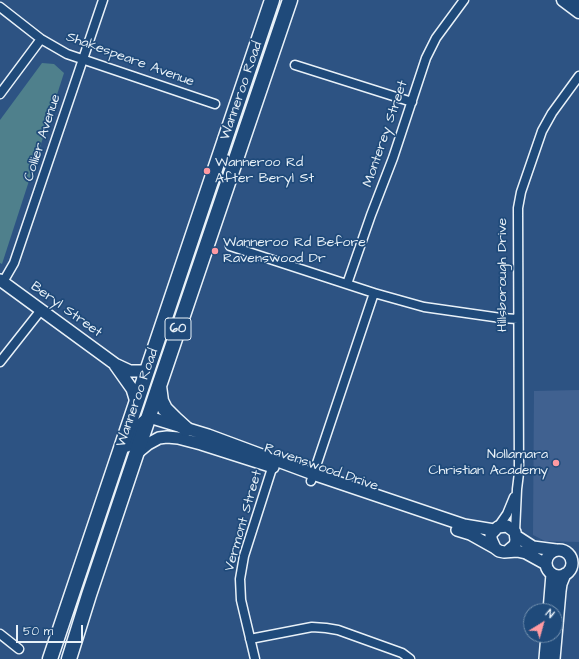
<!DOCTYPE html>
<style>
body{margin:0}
#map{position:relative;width:579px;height:659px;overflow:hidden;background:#2d5383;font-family:"Architects Daughter",sans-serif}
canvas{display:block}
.north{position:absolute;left:523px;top:603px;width:40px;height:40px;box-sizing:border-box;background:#1f4a7a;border:1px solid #6f8dac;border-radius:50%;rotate:37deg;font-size:11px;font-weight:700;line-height:16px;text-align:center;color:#e8f1f8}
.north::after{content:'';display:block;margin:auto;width:14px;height:18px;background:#ff9aa2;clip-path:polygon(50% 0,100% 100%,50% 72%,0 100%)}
.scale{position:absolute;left:16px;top:625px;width:67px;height:18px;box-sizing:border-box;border:2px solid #e8f1f8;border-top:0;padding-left:5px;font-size:12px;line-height:14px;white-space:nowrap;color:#e8f1f8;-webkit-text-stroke:3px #1f4a7a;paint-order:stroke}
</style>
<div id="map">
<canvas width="579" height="659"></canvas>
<div class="north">N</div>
<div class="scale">50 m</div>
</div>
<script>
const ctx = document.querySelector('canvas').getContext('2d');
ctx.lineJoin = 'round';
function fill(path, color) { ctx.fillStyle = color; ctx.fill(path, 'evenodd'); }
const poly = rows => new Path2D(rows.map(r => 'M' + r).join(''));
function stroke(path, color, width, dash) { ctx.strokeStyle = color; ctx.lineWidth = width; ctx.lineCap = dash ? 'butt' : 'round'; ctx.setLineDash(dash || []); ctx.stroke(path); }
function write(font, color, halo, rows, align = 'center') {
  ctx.font = font + ' "Architects Daughter",sans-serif'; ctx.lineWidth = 3.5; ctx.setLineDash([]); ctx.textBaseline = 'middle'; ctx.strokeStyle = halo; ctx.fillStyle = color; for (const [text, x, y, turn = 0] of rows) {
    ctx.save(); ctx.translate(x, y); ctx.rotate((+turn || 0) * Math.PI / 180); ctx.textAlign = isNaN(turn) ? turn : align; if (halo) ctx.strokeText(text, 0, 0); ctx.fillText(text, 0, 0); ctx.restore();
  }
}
const built = poly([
 [579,390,579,542,545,541,533,535,534,391]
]);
const green = poly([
 [42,63,54,64,64,73,2,264,0,263,0,120]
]);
const street = poly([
 [0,7,41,39,67,54,215,104],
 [295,65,412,102],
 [0,94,41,39],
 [230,246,374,293,424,307,501,318,518,319],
 [3,282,14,263,103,0],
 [347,284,371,215,393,158,426,58,436,38,464,0],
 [0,362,41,310],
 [311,481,374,293],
 [498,527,507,514,514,497],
 [515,532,517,489,519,473,518,208,521,192,542,131,552,113,579,76],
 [0,634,19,649],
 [250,639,312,627,326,628,338,630,402,653,410,659],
 [255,659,241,600,240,579,244,556,274,462]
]);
const secondary = poly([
 [0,280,115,364,130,371,147,371],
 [115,365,132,389,136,402],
 [127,446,138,426,149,417,208,435,313,474,464,525,494,530],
 [137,453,148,444,159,438,167,437,178,438,201,444,273,467],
 [457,530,470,534,495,548],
 [516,536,533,547,556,550],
 [509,550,515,545,516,540,515,532,507,526,498,527,491,534,491,539,495,548,499,551,504,552,517,551,526,553,546,564],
 '546 563a13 13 0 1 1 26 0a13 13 0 1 1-26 0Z',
 [549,611,552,574],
 [545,659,547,635],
 [554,659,560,591,561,584,565,574]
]);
const primary = poly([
 [563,0,579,12],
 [577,0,579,1]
]);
const highway = poly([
 [159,386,161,401,165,409,175,419,186,429],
 [50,659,272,0],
 [69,659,89,595,159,386,290,0]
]);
const markers = [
 [207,171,4,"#ff9aa2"],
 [215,251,4,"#ff9aa2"],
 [556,463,4,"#ff9aa2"]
];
const shields = [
 [178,329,26]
];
const shieldNames = [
 ["60",178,329]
];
const streetNames = [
 ["Shakespeare Avenue",130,60,20],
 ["Wanneroo Road",242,91,-71],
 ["Monterey Street",386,134,-71],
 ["Collier Avenue",43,138,-72],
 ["Hillsborough Drive",503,275,-90],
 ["Beryl Street",66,310,36],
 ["Wanneroo Road",138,398,-71],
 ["Ravenswood Drive",321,468,19],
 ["Vermont Street",244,521,-74]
];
const poiNames = [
 ["Wanneroo Rd",215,163],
 ["After Beryl St",215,179],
 ["Wanneroo Rd Before",223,243],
 ["Ravenswood Dr",223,259],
 ["Nollamara",548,455,"right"],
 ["Christian Academy",548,471,"right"]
];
fill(built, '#406190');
fill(green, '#4f808c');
stroke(street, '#e8f1f8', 11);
stroke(secondary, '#e8f1f8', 14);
stroke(primary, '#e8f1f8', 15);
stroke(highway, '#e8f1f8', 17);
stroke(street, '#1f4a7a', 8);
stroke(secondary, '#1f4a7a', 11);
stroke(primary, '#1f4a7a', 12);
stroke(highway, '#1f4a7a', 14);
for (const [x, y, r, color] of markers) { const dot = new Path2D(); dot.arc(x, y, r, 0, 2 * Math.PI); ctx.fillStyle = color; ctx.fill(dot); stroke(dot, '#1f4a7a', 1.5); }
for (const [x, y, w] of shields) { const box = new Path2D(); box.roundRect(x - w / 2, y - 11, w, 22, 3); ctx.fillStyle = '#1f4a7a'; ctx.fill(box); stroke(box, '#e8f1f8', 1); }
write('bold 13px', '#e8f1f8', null, shieldNames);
write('14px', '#e8f1f8', '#1f4a7a', streetNames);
write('14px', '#e8f1f8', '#1f4a7a', poiNames, 'left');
</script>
